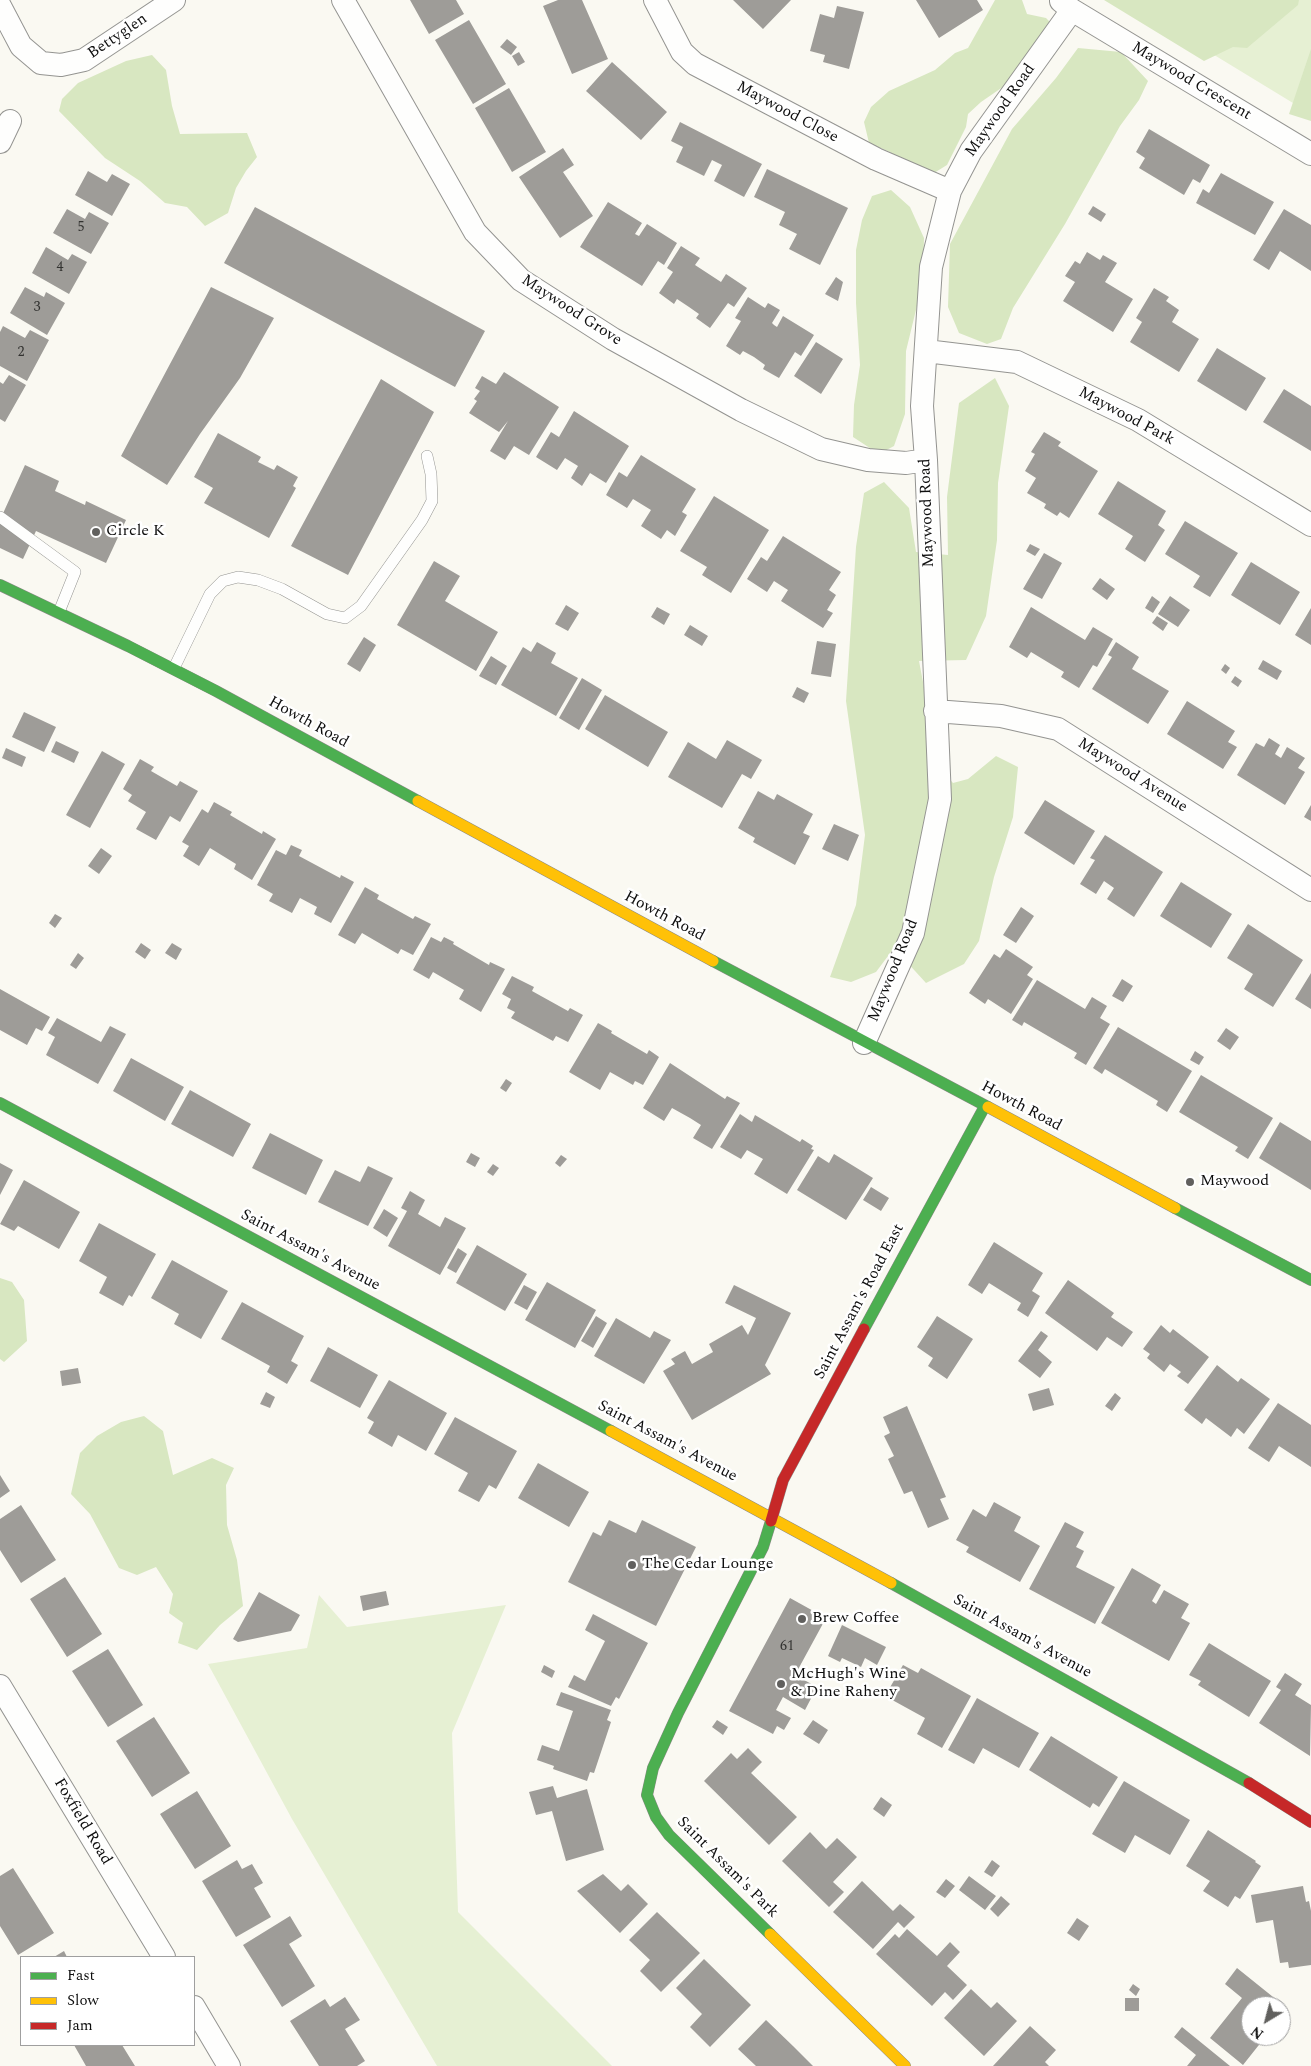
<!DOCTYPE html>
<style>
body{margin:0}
#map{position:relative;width:1311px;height:2066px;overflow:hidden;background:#faf9f2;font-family:Spectral,serif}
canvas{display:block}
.legend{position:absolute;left:20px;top:1956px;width:175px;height:90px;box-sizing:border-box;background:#fff;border:1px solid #9f9f9f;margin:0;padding:6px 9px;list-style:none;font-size:15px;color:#0e0e0e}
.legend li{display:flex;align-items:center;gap:10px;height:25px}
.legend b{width:25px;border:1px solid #9f9f9f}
.north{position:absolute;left:1241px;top:1996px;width:50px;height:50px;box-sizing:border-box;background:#fff;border:1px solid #9f9f9f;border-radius:50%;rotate:217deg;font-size:14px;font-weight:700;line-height:20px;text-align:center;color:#0e0e0e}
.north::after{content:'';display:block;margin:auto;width:18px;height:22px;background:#61605e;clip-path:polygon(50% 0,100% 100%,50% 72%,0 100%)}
</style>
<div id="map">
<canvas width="1311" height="2066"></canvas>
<ul class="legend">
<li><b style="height:6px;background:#4caf50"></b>Fast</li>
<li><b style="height:6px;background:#ffc107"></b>Slow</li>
<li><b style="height:6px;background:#c62828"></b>Jam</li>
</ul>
<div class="north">N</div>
</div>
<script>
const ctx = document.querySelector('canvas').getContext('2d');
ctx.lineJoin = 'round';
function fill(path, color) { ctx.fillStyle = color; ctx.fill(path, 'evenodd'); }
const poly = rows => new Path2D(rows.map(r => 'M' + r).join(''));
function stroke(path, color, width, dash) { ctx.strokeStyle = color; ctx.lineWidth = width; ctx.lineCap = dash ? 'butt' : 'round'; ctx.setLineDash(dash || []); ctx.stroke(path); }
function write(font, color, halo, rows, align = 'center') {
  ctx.font = font + ' Spectral,serif'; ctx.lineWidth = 5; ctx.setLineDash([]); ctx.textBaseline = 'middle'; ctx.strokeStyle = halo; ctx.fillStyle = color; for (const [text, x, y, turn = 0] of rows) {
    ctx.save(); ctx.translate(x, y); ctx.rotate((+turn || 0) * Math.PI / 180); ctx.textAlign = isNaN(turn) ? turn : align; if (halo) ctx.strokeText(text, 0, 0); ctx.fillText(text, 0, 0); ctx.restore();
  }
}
const green = poly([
 [1124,0,1311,0,1311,75,1293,103],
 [319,1595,347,1627,506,1605,452,1733,458,1912,612,2066,437,2066,292,1819,208,1664,307,1648]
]);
const forest = poly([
 [995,0,1022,0,1027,14,1046,18,1055,27,1013,80,981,102,968,114,966,127,947,165,934,173,907,164,890,152,869,143,864,122,871,107,889,91,935,70,955,53,968,48],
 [1104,0,1299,0,1298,5,1247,48,1233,47,1204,61],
 [1078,48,1121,52,1148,81,1139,100,1120,126,1065,224,1013,308,1001,339,987,344,959,333,948,307,950,244,1012,129,1056,78],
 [1311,49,1311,121,1289,114],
 [152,55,166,70,172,106,180,134,247,133,257,157,246,171,236,188,228,213,205,226,187,207,165,203,140,181,105,158,59,111,62,99,78,83,126,61],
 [891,190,910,207,924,238,923,281,906,351,905,414,894,446,879,454,853,437,854,405,860,365,856,303,856,250,862,220,872,196],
 [995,378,1009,406,998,483,997,540,986,616,966,660,919,661,927,703,927,753,953,783,968,779,996,756,1018,767,1013,817,994,877,979,941,964,964,926,983,894,948,876,972,851,982,830,977,856,905,865,835,846,701,856,547,864,493,884,482,909,508,916,552,948,555,947,497,959,403],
 [0,1278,12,1282,24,1300,27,1341,4,1362,0,1359],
 [144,1416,163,1431,173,1475,212,1458,234,1468,226,1485,227,1525,237,1560,243,1606,220,1625,197,1650,178,1643,183,1623,169,1613,173,1594,156,1567,137,1575,119,1568,90,1514,71,1494,80,1453,97,1436,121,1422]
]);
const building = poly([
 [410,0,456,0,464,14,429,34],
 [558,0,582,0,608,59,572,74,543,6],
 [733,0,791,0,763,29],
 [916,0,977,0,983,10,939,38],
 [837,6,864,12,849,69,823,62,825,55,810,51,820,14,834,18],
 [469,20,506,84,473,104,435,40],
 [507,39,517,47,511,55,500,47],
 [519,52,525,62,518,66,512,56],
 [612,62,667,112,641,140,586,91],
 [509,88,546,152,512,172,475,108],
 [680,122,762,164,744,197,714,181,722,165,712,160,704,176,676,162,683,147,671,141],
 [1149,129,1210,165,1200,183,1193,179,1184,195,1139,168,1145,158,1136,152],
 [563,148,574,165,563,172,593,216,560,238,519,177],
 [767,169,848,208,820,265,789,249,797,234,779,225,785,212,754,197],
 [88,171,107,182,112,174,130,184,112,216,75,195],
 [1221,173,1274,202,1255,235,1196,203,1203,189,1209,193],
 [608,202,642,223,635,234,639,236,647,224,677,243,664,265,658,261,642,286,580,247],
 [1093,206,1106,214,1101,222,1088,214],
 [255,207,485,331,455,387,224,263],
 [67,209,85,219,89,212,109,223,91,254,53,233],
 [1284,209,1311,225,1311,271,1280,251,1269,270,1253,260],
 [681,246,700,258,695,265,721,282,726,274,747,288,734,307,728,303,710,328,696,318,699,314,689,307,677,299,674,304,659,293,673,272,667,268],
 [46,247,68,260,72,254,87,262,69,294,32,273],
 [1087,252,1100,260,1103,255,1117,263,1105,282,1133,299,1113,332,1063,301,1075,282,1065,276,1075,261,1080,264],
 [836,277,843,282,838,301,825,294],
 [25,287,44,297,46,292,65,303,47,335,10,313],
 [211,287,274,318,240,378,200,434,167,485,121,456],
 [1154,288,1169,297,1166,301,1179,310,1172,322,1199,339,1179,372,1130,342,1142,322,1136,318],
 [748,297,765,308,768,303,780,310,772,323,774,325,777,327,783,316,814,335,801,356,795,352,779,378,763,369,765,365,754,357,743,351,740,355,726,346,741,321,735,318],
 [3,326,25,338,30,330,49,340,27,381,0,366,0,332],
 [816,342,843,359,821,394,794,376],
 [1217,348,1266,378,1246,411,1197,381],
 [504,372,559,407,529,455,514,446,505,460,490,451,508,421,499,432,469,413,477,401,474,399,480,391,475,388,482,376,496,384],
 [9,375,26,385,5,422,0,419,0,382,3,384],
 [381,379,434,412,348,575,291,546],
 [1284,389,1311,406,1311,451,1263,422],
 [574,411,629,446,606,483,590,473,582,486,571,478,578,466,565,458,557,470,536,457,551,432,559,437],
 [1044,432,1061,442,1058,446,1098,471,1069,518,1060,512,1057,516,1044,508,1046,504,1027,493,1036,478,1025,471,1035,454,1031,452],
 [218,433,261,457,258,462,274,470,277,465,298,477,293,486,296,488,269,538,204,503,213,488,194,477],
 [641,455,696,489,682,512,687,515,675,536,667,530,661,539,641,526,651,510,633,499,627,508,606,495,619,472,627,477],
 [25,465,59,481,55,491,85,505,86,501,126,520,106,563,36,531,23,559,0,548,0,520],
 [1118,481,1166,511,1158,525,1165,530,1145,562,1125,549,1133,536,1098,514],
 [714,496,769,530,731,593,702,575,707,567,680,551],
 [1185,521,1238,553,1210,597,1193,587,1200,576,1165,554],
 [783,536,841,572,829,590,836,595,827,610,833,613,823,628,781,601,788,590,774,581,767,592,747,579,761,557,767,561],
 [1030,544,1040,549,1035,556,1026,551],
 [1044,553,1062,563,1042,599,1023,589],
 [434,561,460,576,445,601,498,632,476,671,397,625],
 [1251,562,1300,592,1280,625,1231,595],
 [1100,578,1115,589,1107,600,1092,589],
 [1152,596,1160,602,1153,613,1145,608],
 [1170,596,1190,610,1178,627,1158,614],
 [566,605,579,613,568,631,555,624],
 [657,607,670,614,664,625,651,617],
 [1031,607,1085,640,1093,627,1113,639,1097,667,1093,665,1079,688,1061,677,1064,672,1031,652,1027,658,1009,647],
 [1311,608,1311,645,1295,635],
 [1157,616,1168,623,1163,631,1152,623],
 [690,625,708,636,702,646,684,635],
 [364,637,376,645,360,672,347,664],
 [817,641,836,644,831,677,811,674],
 [537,642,556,653,551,663,578,678,556,716,501,685,523,647,531,652],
 [1116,642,1139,657,1132,669,1169,691,1148,724,1092,689,1112,657,1108,655],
 [491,656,507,666,496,685,479,676],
 [1263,660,1282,671,1277,680,1258,669],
 [1225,664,1230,668,1226,674,1221,670],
 [1235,676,1242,681,1238,687,1231,682],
 [582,678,602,690,579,730,559,718],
 [797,687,809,693,804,703,792,697],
 [605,695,668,732,648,767,585,729],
 [1187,701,1235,731,1228,742,1237,747,1223,769,1167,734],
 [24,712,56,727,44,752,12,737],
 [1269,738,1280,745,1275,754,1281,758,1287,747,1305,758,1298,768,1305,772,1285,805,1237,775,1256,743,1264,747],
 [727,740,762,760,751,779,742,774,722,808,668,777,688,742,716,759],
 [56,741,79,752,74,763,51,752],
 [6,748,26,757,22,767,2,758],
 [102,751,125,764,90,828,66,815],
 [140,759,154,767,151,771,177,786,180,781,198,791,180,822,170,816,156,840,136,829,146,812,128,801,132,795,123,789],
 [758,791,774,800,777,794,813,814,803,833,810,836,795,865,753,842,755,838,738,828],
 [1045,800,1095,831,1074,865,1024,833],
 [214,802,232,812,230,815,262,834,263,831,276,839,252,880,234,869,236,864,210,848,199,866,183,856,189,846,182,842,202,809,208,813],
 [1311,805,1311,821,1304,817],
 [834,824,859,835,848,861,822,849],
 [1105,835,1163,872,1134,917,1107,899,1114,888,1104,881,1096,894,1080,884,1095,860,1090,858],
 [291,845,302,850,299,856,340,878,341,875,354,882,331,923,314,914,317,907,300,898,292,913,269,901,273,894,257,885,276,850,286,855],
 [101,848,112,856,99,874,88,866],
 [1181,882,1232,914,1211,948,1160,916],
 [365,887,379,895,377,899,413,919,415,916,431,924,413,955,401,949,398,954,362,933,355,944,338,935],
 [1021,907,1034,916,1016,943,1003,935],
 [55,914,62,918,55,928,49,923],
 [1248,924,1303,960,1273,1007,1244,989,1253,974,1227,958],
 [431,937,441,942,444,937,454,942,453,944,489,965,490,962,505,969,481,1012,459,999,464,990,433,972,429,979,413,970],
 [141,943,151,950,145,959,135,952],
 [172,943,182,949,176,960,165,953],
 [1006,949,1033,967,1027,975,1033,979,1011,1014,988,999,985,1004,969,993,994,954,1000,958],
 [78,953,84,958,76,969,70,965],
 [1311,973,1311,1009,1295,999],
 [512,976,534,987,532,991,568,1011,570,1008,583,1015,568,1042,556,1036,553,1041,511,1018,515,1012,507,1008,511,999,502,994],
 [1122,979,1133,986,1123,1002,1112,996],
 [1037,980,1085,1009,1092,997,1107,1006,1100,1018,1110,1024,1086,1065,1074,1058,1077,1053,1024,1022,1022,1026,1012,1020],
 [0,989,50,1017,42,1031,36,1028,27,1045,0,1030],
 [57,1018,101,1042,110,1026,126,1034,98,1084,46,1055,55,1037,48,1033],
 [598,1023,612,1031,611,1033,647,1054,649,1050,659,1057,643,1085,635,1081,633,1085,610,1072,600,1090,569,1072],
 [1118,1027,1192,1071,1167,1112,1156,1105,1158,1101,1105,1069,1102,1074,1093,1068],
 [1226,1028,1239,1037,1230,1050,1217,1041],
 [1195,1051,1204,1057,1199,1065,1190,1060],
 [131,1058,184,1087,165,1121,113,1091],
 [670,1063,725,1099,727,1096,740,1103,712,1149,693,1138,701,1125,690,1118,672,1108,664,1121,643,1108],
 [1201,1075,1273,1118,1248,1159,1235,1151,1238,1147,1179,1112],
 [506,1079,512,1083,506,1092,500,1088],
 [190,1090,251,1124,233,1157,171,1124],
 [740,1114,752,1122,755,1115,800,1142,802,1139,813,1146,811,1149,814,1150,787,1194,754,1174,763,1159,747,1150,741,1159,720,1147],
 [1280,1122,1311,1141,1311,1190,1259,1158],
 [270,1133,323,1160,306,1195,252,1168],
 [471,1153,480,1158,475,1167,466,1162],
 [834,1154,873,1178,846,1220,797,1190,818,1156,829,1163],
 [561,1155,567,1159,560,1167,555,1163],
 [0,1163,13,1170,0,1195],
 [493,1164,499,1168,493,1176,487,1172],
 [368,1166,393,1178,368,1226,318,1202,335,1170,360,1182],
 [24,1180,80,1212,59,1249,18,1226,14,1231,0,1224],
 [871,1187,889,1198,881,1211,863,1200],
 [410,1191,425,1200,418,1214,440,1227,445,1217,466,1228,440,1275,388,1246,407,1211,401,1208],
 [384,1209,398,1218,387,1237,373,1228],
 [99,1223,156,1254,132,1297,129,1295,123,1306,99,1293,107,1277,79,1261],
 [994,1242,1043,1273,1032,1291,1040,1296,1028,1317,1017,1310,1021,1303,989,1283,982,1294,968,1285],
 [477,1245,527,1274,505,1311,456,1283],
 [458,1248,467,1254,456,1273,447,1268],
 [172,1260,228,1291,201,1339,174,1324,179,1314,151,1298],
 [1068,1280,1114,1313,1111,1317,1133,1332,1122,1347,1107,1337,1097,1351,1045,1313],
 [547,1282,596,1310,575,1348,525,1320],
 [524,1285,537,1292,527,1310,514,1303],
 [734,1285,791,1313,765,1365,771,1374,692,1420,663,1371,675,1364,671,1359,685,1351,692,1364,713,1352,709,1344,742,1325,748,1335,756,1318,725,1303],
 [242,1302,304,1336,291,1361,298,1365,287,1384,267,1372,270,1366,221,1339],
 [596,1316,607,1323,593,1348,581,1341],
 [937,1316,973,1339,947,1379,928,1366,933,1358,917,1347],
 [616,1318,650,1338,654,1331,671,1340,644,1384,594,1356],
 [1161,1325,1170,1333,1173,1329,1209,1357,1188,1384,1177,1376,1181,1372,1170,1364,1164,1372,1147,1358,1150,1354,1143,1349],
 [1041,1331,1048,1336,1038,1350,1052,1362,1040,1378,1018,1361],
 [328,1347,378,1375,360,1408,310,1381],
 [1217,1365,1238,1382,1241,1378,1270,1399,1244,1434,1237,1428,1231,1437,1206,1418,1202,1424,1184,1410],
 [78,1368,81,1383,62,1386,60,1371],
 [389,1380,447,1413,426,1451,398,1435,392,1447,368,1433,374,1422,367,1418],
 [1049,1388,1054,1405,1033,1411,1028,1394],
 [266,1392,275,1397,270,1408,260,1404],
 [1115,1393,1121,1398,1112,1411,1105,1406],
 [1278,1403,1311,1425,1311,1467,1279,1446,1269,1462,1248,1448],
 [907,1406,946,1497,940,1499,949,1519,928,1528,912,1491,904,1494,888,1459,894,1456,884,1436,890,1433,883,1417],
 [455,1417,517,1451,496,1489,489,1485,479,1502,458,1491,468,1473,434,1454],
 [538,1463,589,1492,569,1527,518,1498],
 [0,1475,10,1491,0,1498],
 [994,1502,1021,1517,1014,1531,1040,1546,1020,1582,966,1552,969,1547,956,1540,973,1509,986,1517],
 [21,1505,56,1560,21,1583,0,1550,0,1519],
 [609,1520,636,1533,642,1520,696,1547,656,1626,568,1582,593,1532,601,1536],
 [1065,1522,1084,1532,1076,1547,1084,1551,1076,1567,1115,1587,1095,1624,1029,1589],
 [1132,1568,1161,1585,1152,1601,1156,1604,1164,1590,1189,1604,1181,1618,1190,1623,1169,1661,1101,1623],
 [65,1577,102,1634,67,1657,30,1599],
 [386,1591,389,1605,363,1611,360,1596],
 [259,1592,300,1615,291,1631,238,1642,233,1639],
 [790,1598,826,1618,795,1675,817,1687,805,1710,783,1697,776,1710,791,1718,784,1730,777,1726,773,1734,729,1711],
 [593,1614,648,1643,619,1699,616,1697,611,1706,568,1687,574,1675,585,1681,605,1641,585,1630],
 [842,1625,886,1647,877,1665,865,1658,861,1667,842,1658,840,1662,828,1656],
 [1209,1643,1271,1681,1249,1717,1198,1685,1201,1681,1189,1675],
 [108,1649,143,1705,108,1727,72,1671],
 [544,1665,555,1671,552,1678,541,1672],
 [903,1665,918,1673,921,1668,971,1696,942,1748,917,1734,925,1718,885,1696],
 [1285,1673,1302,1684,1295,1695,1311,1705,1310,1756,1259,1723,1281,1690,1276,1687],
 [561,1692,611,1710,607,1720,611,1722,594,1773,590,1772,587,1781,553,1769,554,1766,537,1760,542,1745,559,1751,573,1711,556,1705],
 [977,1698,1039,1733,1019,1768,983,1748,974,1764,948,1750],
 [154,1717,190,1773,152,1797,116,1741],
 [717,1720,728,1727,723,1735,712,1727],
 [813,1720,828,1730,819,1744,803,1734],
 [1051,1736,1118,1777,1099,1807,1093,1803,1090,1808,1029,1770],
 [748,1748,762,1762,751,1773,797,1817,769,1845,704,1781,731,1753,737,1759],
 [1124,1781,1190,1820,1170,1855,1135,1835,1125,1853,1092,1834],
 [553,1786,557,1798,587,1789,604,1850,566,1861,552,1811,536,1815,529,1792],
 [197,1791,231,1846,195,1869,160,1814],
 [881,1797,892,1805,884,1817,873,1809],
 [1208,1830,1256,1861,1255,1862,1261,1866,1240,1899,1235,1896,1228,1907,1203,1891,1210,1881,1186,1866],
 [810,1832,826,1849,837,1838,857,1857,833,1882,844,1892,829,1907,782,1861],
 [237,1860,242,1869,252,1864,263,1883,254,1888,271,1917,236,1937,202,1881],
 [992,1860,1000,1866,992,1877,984,1872],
 [13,1868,54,1933,18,1955,0,1926,0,1876],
 [603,1874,621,1891,628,1884,648,1904,620,1933,577,1891],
 [969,1876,996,1896,985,1910,959,1890],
 [946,1879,955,1886,945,1898,936,1892],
 [862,1881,893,1911,900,1904,915,1917,904,1928,898,1922,873,1949,833,1912],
 [1303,1886,1306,1902,1309,1901,1311,1911,1311,1965,1289,1968,1288,1962,1280,1963,1273,1920,1256,1923,1251,1895],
 [1001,1896,1010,1904,998,1917,990,1909],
 [657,1912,700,1953,661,1992,640,1971,650,1960,629,1940],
 [290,1916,302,1936,289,1944,315,1986,282,2007,243,1945],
 [1077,1918,1089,1926,1079,1941,1067,1933],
 [907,1929,937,1956,950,1942,960,1952,947,1966,967,1985,953,2000,945,1992,932,2006,876,1954,895,1934,899,1938],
 [64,1951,67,1957,54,1957],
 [704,1959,751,2005,710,2047,690,2027,702,2014,676,1988],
 [1237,1968,1288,2009,1281,2018,1281,2006,1251,2006,1251,2036,1266,2036,1243,2065,1210,2038,1242,1998,1225,1984],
 [1133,1984,1140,1989,1136,1996,1129,1990],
 [971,1989,991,2008,997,2002,1017,2021,984,2056,944,2018],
 [345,1997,360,2020,345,2029,365,2061,357,2066,319,2066,290,2021,325,1999,330,2007],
 [1125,1998,1139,1998,1139,2011,1125,2011],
 [766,2020,793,2046,813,2066,756,2066,738,2049],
 [1030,2026,1056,2050,1045,2062,1049,2066,993,2066],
 [1182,2027,1230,2066,1187,2066,1196,2055,1174,2037],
 [74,2045,122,2045,135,2066,86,2066]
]);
const lane = poly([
 [0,517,75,572,59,612],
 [174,668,210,594,223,581,238,577,258,580,282,589,327,614,345,618,361,606,422,520,432,501,431,474,427,456]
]);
const street = poly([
 [343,0,475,232,521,280,613,339,741,410,821,449,868,460,906,463,926,460],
 [655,0,682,52,695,64,876,159,950,191],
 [1061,1,1072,10,1311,154],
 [0,6,21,46,41,63,61,65,84,60,174,0],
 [0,142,10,121],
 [926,351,1017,362,1138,420,1311,525],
 [935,711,1001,716,1058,729,1311,890],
 [864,1043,913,933,940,799,926,460,922,406,931,267,950,191,971,151,1072,10],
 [0,1686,164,1957],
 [194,2007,229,2066]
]);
const fast = poly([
 [0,585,128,646,216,691,418,801],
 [713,961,988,1107],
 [0,1103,611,1431],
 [1175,1208,1311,1280],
 [864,1329,985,1106],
 [891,1583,1249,1783],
 [770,1934,669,1835,656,1817,647,1795,653,1768,678,1713,763,1547,771,1521]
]);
const slow = poly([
 [418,801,713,961],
 [988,1107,1175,1208],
 [611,1431,891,1583],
 [770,1934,905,2066]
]);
const jam = poly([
 [771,1521,783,1480,864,1329],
 [1249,1783,1311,1822]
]);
const markers = [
 [96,532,5,"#61605e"],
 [1190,1182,5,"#61605e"],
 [632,1565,5,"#61605e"],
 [802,1619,5,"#61605e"],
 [781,1684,5,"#61605e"]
];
const numberNames = [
 ["5",81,228],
 ["4",60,268],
 ["3",37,308],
 ["2",21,353],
 ["61",787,1647]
];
const streetNames = [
 ["Bettyglen",118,37,-34],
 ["Maywood Crescent",1191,82,31],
 ["Maywood Road",1001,111,-55],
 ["Maywood Close",787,113,28],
 ["Maywood Grove",571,311,33],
 ["Maywood Park",1126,417,28],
 ["Maywood Road",928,513,-92],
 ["Howth Road",308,723,29],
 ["Maywood Avenue",1132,776,32],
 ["Howth Road",664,917,28],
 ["Maywood Road",894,971,-68],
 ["Howth Road",1021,1107,28],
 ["Saint Assam's Avenue",310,1251,28],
 ["Saint Assam's Road East",860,1302,-62],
 ["Saint Assam's Avenue",667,1442,28],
 ["Saint Assam's Avenue",1022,1637,29],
 ["Foxfield Road",82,1822,59],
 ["Saint Assam's Park",727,1868,45]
];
const poiNames = [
 ["Circle K",106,532],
 ["Maywood",1200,1182],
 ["The Cedar Lounge",642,1565],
 ["Brew Coffee",812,1619],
 ["McHugh's Wine",791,1675],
 ["& Dine Raheny",791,1693]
];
fill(green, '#e6f0d3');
fill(forest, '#d8e7c1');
fill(building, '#9e9c98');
stroke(lane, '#949491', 12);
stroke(street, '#949491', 24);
stroke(fast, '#8b8a87', 12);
stroke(slow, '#8b8a87', 12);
stroke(jam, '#8b8a87', 12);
stroke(lane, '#fefefd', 11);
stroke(street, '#fefefd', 22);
stroke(fast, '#4caf50', 11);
stroke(slow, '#ffc107', 11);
stroke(jam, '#c62828', 11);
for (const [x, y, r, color] of markers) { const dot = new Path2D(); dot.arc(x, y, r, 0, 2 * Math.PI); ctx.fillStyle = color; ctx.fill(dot); stroke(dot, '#fff', 2); }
write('14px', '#323230', null, numberNames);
write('16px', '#0e0e0e', '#fff', streetNames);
write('16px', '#0e0e0e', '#fff', poiNames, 'left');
</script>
